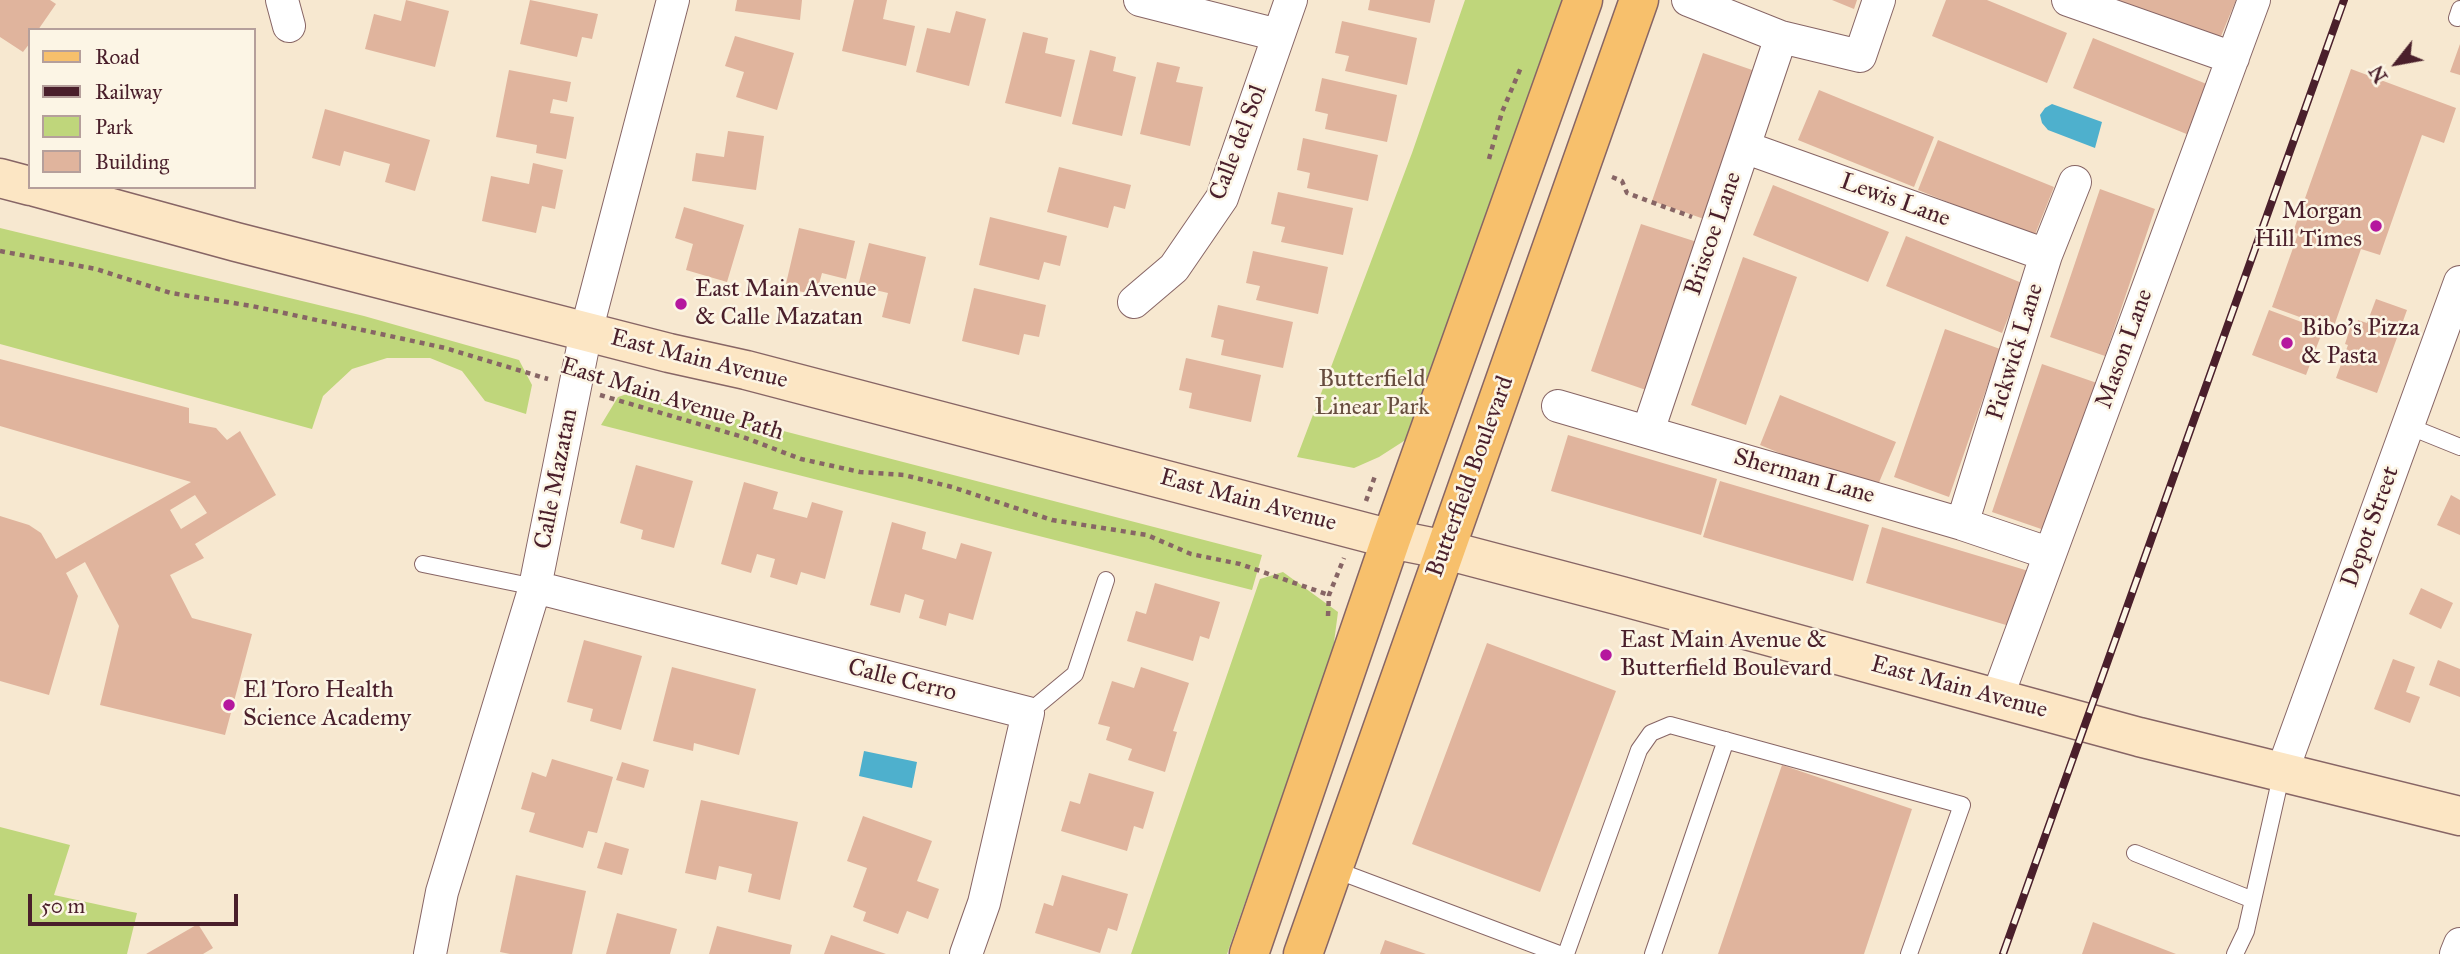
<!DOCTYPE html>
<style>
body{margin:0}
#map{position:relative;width:2460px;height:954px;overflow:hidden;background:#f7e8d0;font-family:"IM FELL Great Primer",serif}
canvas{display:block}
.legend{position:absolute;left:28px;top:28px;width:228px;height:161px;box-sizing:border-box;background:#fcf5e5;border:2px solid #b59f9b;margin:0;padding:9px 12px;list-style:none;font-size:21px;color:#4a1f2b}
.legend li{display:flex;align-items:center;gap:14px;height:35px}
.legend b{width:35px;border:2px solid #b59f9b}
.north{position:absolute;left:2362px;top:28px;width:70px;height:70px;-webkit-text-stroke:5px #fcf5e5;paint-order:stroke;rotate:239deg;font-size:19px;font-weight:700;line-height:28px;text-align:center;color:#4a1f2b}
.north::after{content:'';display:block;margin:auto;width:24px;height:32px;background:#4a1f2b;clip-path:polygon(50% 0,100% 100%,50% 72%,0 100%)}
.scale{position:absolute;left:28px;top:894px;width:210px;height:32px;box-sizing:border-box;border:4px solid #4a1f2b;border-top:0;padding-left:9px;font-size:21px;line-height:24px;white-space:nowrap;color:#4a1f2b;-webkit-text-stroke:5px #fcf5e5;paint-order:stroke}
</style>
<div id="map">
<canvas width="2460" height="954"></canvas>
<ul class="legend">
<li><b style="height:9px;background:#f7c06c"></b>Road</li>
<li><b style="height:9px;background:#4a1f2b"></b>Railway</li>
<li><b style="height:19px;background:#bfd67b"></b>Park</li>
<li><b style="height:19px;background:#e0b49d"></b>Building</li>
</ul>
<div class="north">N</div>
<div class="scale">50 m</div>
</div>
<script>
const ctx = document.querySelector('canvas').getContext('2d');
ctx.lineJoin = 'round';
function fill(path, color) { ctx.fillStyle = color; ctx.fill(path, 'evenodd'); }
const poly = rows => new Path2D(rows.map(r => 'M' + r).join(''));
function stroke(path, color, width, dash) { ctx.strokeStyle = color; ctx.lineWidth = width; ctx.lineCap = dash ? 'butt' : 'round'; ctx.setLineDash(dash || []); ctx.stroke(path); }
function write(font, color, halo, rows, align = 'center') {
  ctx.font = font + ' "IM FELL Great Primer",serif'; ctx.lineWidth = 5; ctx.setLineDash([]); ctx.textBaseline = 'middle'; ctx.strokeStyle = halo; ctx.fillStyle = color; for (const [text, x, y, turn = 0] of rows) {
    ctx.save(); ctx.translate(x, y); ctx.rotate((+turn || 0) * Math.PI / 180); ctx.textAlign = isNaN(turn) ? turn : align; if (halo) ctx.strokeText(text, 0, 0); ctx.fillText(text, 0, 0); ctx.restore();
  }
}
const green = poly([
 [1465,0,1562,0,1407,439,1379,457,1354,468,1297,457,1412,153],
 [0,228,364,316,519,360,532,385,526,414,485,401,462,371,430,358,387,358,352,369,323,396,312,429,0,344],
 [633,392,1262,555,1252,590,601,425,618,397],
 [1283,572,1338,612,1333,650,1227,954,1131,954,1260,579],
 [0,827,70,845,54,895,137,913,127,954,0,954]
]);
const water = poly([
 [2052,104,2102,122,2095,148,2048,130,2042,123,2040,115,2045,108],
 [864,751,917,762,912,788,859,776]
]);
const building = poly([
 [0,0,50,0,56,4,38,30,30,30,30,43,23,52,0,37],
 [406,0,449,11,435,67,365,49,374,14,401,21],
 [530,0,598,14,592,39,582,37,577,57,520,44],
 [737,0,802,0,800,20,735,11],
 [854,0,887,0,883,19,915,26,906,66,842,51],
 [1370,0,1435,0,1430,23,1368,10],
 [1832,0,1857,0,1854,9],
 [1946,0,1987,0,2067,33,2047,83,1932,36],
 [2118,0,2236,0,2219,41],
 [956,11,986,19,969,86,916,72,927,28,950,33],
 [1342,21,1417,38,1407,85,1345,71,1349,56,1335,53],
 [1023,32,1048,38,1045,53,1075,60,1061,117,1005,103],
 [735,36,794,53,777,110,736,97,744,72,725,66],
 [2093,38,2209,85,2189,135,2073,88],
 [2460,44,2460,75,2450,72],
 [1090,50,1116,57,1113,71,1136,77,1122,136,1072,124],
 [1703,53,1758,72,1707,220,1652,201],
 [1157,62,1180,67,1176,82,1203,87,1190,146,1140,134],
 [2351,69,2456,108,2444,143,2422,135,2380,255,2361,249,2333,329,2272,307,2298,234,2293,232],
 [509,70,571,82,567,102,553,99,550,113,574,117,566,159,536,153,537,145,496,137],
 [1322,78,1397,95,1387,142,1325,129,1328,114,1315,111],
 [1819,90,1934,137,1914,187,1798,140],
 [325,109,430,140,415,191,385,182,390,164,344,151,340,166,312,158],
 [728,131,764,136,756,190,692,181,696,153,724,157],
 [1303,138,1378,155,1368,201,1307,188,1310,173,1297,170],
 [1938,140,2054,187,2034,237,1918,190],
 [533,163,563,170,555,209,542,206,536,233,482,221,491,176,529,184],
 [1059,167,1131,185,1125,209,1114,206,1108,228,1047,212],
 [1773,185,1889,232,1868,282,1753,235],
 [2100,189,2155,209,2105,356,2050,337],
 [1278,192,1353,208,1343,255,1281,242,1285,227,1271,224],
 [684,207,744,225,727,282,686,270,693,244,675,238],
 [990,217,1067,236,1060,266,1044,262,1039,280,979,265],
 [1641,224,1697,242,1646,390,1591,371],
 [799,228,855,241,846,279,822,273,816,295,785,288],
 [1906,236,2022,283,2002,333,1886,286],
 [869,243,926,257,910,324,882,317,888,293,858,286],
 [1253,251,1328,267,1318,314,1256,300,1260,286,1246,283],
 [1743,257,1797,277,1746,425,1691,405],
 [974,288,1046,305,1039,337,1024,334,1019,355,962,341],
 [2376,299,2407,310,2377,393,2336,378,2348,345,2345,344,2352,322,2357,324,2358,320,2367,323],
 [1218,305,1293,322,1283,368,1221,355,1224,340,1211,337],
 [2269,310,2323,330,2306,375,2252,355],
 [1945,329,2000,349,1949,497,1894,477],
 [1186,358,1261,375,1251,422,1189,408,1192,393,1179,390],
 [0,359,189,408,189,423,216,428,227,440,240,431,276,495,195,544,204,558,170,575,192,618,252,634,225,735,100,705,119,626,85,562,66,573,78,596,49,695,0,681,0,516,29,525,41,533,56,559,191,482,0,426],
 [195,495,207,513,181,529,170,510],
 [2042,364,2097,383,2047,531,1992,512],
 [1780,395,1896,442,1875,492,1760,445],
 [1568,435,1717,479,1701,535,1551,491],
 [636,465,693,481,674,548,641,539,643,530,620,523],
 [1720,481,1869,525,1853,581,1703,537],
 [744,482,778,492,773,509,807,518,812,502,843,511,825,579,801,572,797,585,770,577,775,559,757,554,751,573,721,564],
 [2451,495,2460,500,2460,535,2437,525],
 [892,522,926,532,922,549,956,559,961,543,992,552,973,620,949,613,946,626,919,618,924,600,905,594,900,613,870,605],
 [1882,527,2032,572,2016,628,1866,583],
 [1155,583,1220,602,1209,639,1200,636,1193,661,1127,641,1136,611,1146,614],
 [2421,588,2453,603,2441,629,2409,614],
 [584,640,642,656,621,730,590,721,593,709,567,702],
 [1487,643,1616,691,1540,892,1412,844],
 [2393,659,2415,667,2406,692,2420,697,2410,723,2374,709],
 [2438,660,2460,669,2460,697,2429,685],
 [672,667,756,689,739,755,694,743,693,751,653,741],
 [1141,667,1189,683,1173,731,1177,732,1165,772,1128,760,1132,749,1106,740,1110,727,1098,724,1112,681,1134,688],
 [552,759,613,777,597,833,588,831,583,848,529,832,535,813,521,809,532,772,546,777],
 [622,762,649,770,644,788,616,780],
 [1782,765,1912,809,1864,954,1718,954],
 [1089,773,1154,792,1143,829,1134,826,1127,851,1061,831,1070,801,1080,804],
 [701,800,798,822,780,900,748,892,752,874,719,866,716,880,685,873],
 [863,816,932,841,917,881,939,889,928,919,907,911,898,934,863,921,866,912,853,907,867,868,847,861],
 [605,842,629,849,622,875,597,868],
 [516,875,586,891,572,954,510,954,500,952],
 [1062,875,1128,894,1117,931,1108,928,1100,953,1035,933,1044,903,1053,906],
 [617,913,677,929,670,954,606,954],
 [2093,922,2176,954,2082,954],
 [198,924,213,948,203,954,146,954],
 [717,926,792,945,790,954,709,954],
 [831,935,886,954,824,954],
 [1385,940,1426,954,1380,954]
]);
const path = poly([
 [1489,159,1502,112,1522,65],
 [1612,177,1622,181,1627,193,1692,217],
 [0,251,96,269,171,293,252,306,445,348,548,379],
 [600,395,743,437,801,459,860,472,904,475,952,487,1052,520,1147,535,1191,554,1240,564,1329,595],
 [1366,501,1375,476],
 [1328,616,1329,595,1344,558]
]);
const service = poly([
 [2457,18,2460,9],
 [2408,426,2460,447],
 [423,564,535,587],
 [1028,713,1075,674,1106,580],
 [2135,853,2253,900],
 [1333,869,1559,954],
 [1566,954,1639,750,1651,733,1670,725,1962,805,1909,954],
 [1653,954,1726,740],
 [2235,954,2246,931,2282,772]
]);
const minor = poly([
 [282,0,289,26],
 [1140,0,1278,35],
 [1688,0,1781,37,1860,56,1879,0],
 [2068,0,2233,58],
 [1744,147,2046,255],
 [1134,302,1174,268,1222,198,1291,0],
 [1558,406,1962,524,2048,553],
 [1648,431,1781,37],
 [1962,524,2046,255,2075,182],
 [535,587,1028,713,984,903,966,954],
 [1997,698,2254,0],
 [2282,772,2460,282],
 [430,954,442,892,535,587,586,332,673,0],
 [2456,954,2460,944]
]);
const secondary = poly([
 [0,178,30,186],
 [35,187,236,242,669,353,746,370,1391,539,1446,550,1621,596,2139,737,2460,816]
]);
const primary = poly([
 [1249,954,1391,539,1583,0],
 [1303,954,1639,0]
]);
const rail = poly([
 [2003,954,2344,0]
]);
const markers = [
 [2376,226,7,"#b5179e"],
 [681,304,7,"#b5179e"],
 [2287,343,7,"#b5179e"],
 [1606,655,7,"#b5179e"],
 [229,705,7,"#b5179e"]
];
const streetNames = [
 ["Calle del Sol",1239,143,-69],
 ["Lewis Lane",1895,201,20],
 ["Briscoe Lane",1714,234,-71],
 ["Mason Lane",2125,349,-70],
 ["Pickwick Lane",2016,352,-73],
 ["East Main Avenue",699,360,14],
 ["East Main Avenue Path",672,400,17],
 ["Butterfield Boulevard",1471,477,-70],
 ["Sherman Lane",1804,477,16],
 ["Calle Mazatan",557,479,-79],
 ["East Main Avenue",1248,501,15],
 ["Depot Street",2371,527,-70],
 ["Calle Cerro",902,681,14],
 ["East Main Avenue",1959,688,15]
];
const poiNames = [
 ["Morgan",2362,212,"right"],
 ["Hill Times",2362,240,"right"],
 ["East Main Avenue",695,290],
 ["& Calle Mazatan",695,318],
 ["Bibo's Pizza",2301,329],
 ["& Pasta",2301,357],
 ["East Main Avenue &",1620,641],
 ["Butterfield Boulevard",1620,669],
 ["El Toro Health",243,691],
 ["Science Academy",243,719]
];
const parkNames = [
 ["Butterfield",1372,380],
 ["Linear Park",1372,408]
];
fill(green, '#bfd67b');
fill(water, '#4eb0cd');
fill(building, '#e0b49d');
stroke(service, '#876565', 18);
stroke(minor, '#876565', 34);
stroke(secondary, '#876565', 41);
stroke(primary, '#876565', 41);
stroke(path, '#876565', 4.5, [5, 5]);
stroke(service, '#fff', 16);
stroke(minor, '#fff', 32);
stroke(secondary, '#fce6c4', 38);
stroke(primary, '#f7c06c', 38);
stroke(rail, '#4a1f2b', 8);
stroke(rail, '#fcf5e5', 5, [16]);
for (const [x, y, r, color] of markers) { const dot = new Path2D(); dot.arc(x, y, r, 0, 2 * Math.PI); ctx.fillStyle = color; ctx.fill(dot); stroke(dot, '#fcf5e5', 2.5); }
write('24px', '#4a1f2b', '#fcf5e5', streetNames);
write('24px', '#4a1f2b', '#fcf5e5', poiNames, 'left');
write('24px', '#674d3f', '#fcf5e5', parkNames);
</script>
